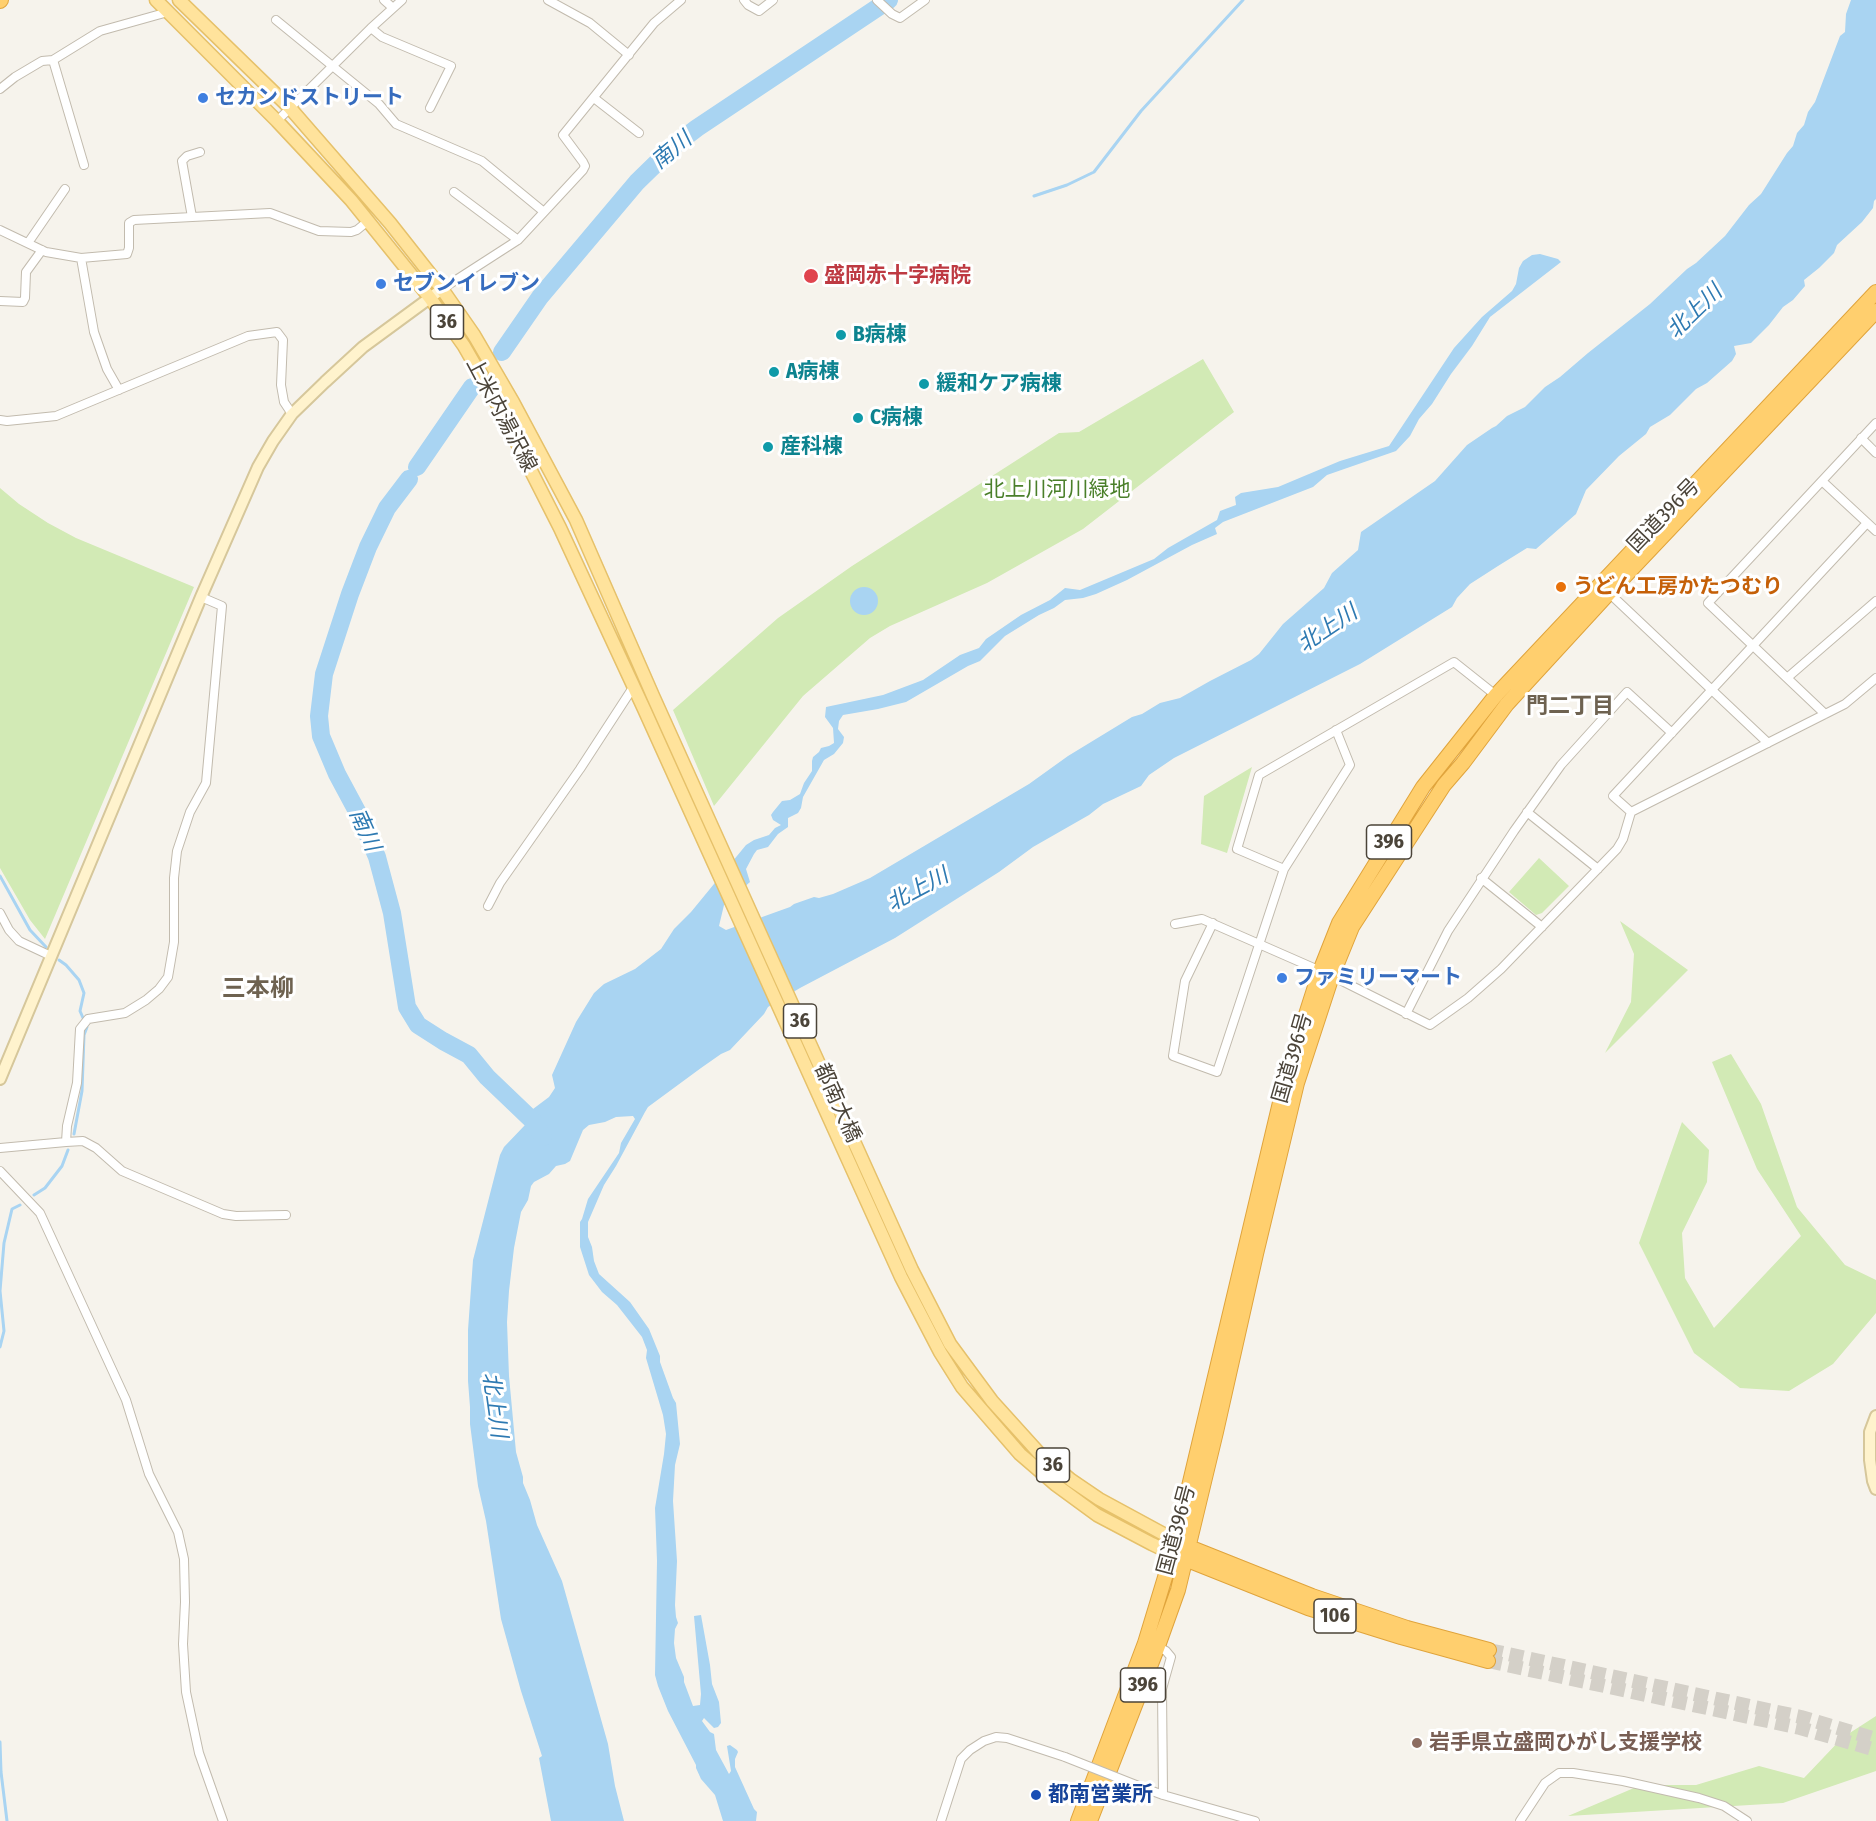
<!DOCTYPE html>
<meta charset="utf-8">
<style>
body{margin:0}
canvas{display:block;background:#f6f3ec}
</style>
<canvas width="1876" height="1821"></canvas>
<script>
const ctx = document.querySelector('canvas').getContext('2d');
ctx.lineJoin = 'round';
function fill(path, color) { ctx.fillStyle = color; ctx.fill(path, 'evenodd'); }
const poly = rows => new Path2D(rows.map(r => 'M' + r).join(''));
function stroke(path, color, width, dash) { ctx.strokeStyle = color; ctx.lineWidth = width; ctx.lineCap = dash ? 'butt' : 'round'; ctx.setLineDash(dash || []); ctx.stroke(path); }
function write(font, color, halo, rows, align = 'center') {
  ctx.font = font + ' "Fira Sans Condensed","Noto Sans JP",sans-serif'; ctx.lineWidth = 6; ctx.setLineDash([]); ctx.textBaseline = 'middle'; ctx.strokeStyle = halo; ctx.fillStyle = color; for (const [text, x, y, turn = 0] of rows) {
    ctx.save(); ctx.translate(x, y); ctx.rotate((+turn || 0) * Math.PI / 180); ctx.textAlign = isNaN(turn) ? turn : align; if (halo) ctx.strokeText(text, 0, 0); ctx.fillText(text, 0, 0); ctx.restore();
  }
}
const green = poly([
 [1203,359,1234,412,1083,529,987,583,890,626,870,638,803,696,714,806,673,710,778,618,852,566,1059,433,1079,432],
 [0,488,19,504,48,523,76,538,194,587,45,939,30,920,0,868],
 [1252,767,1227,853,1201,844,1204,796],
 [1539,858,1569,886,1542,913,1536,915,1509,892],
 [1620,921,1688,970,1605,1053,1631,1002,1634,954],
 [1731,1054,1761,1104,1797,1207,1845,1265,1876,1280,1876,1313,1833,1364,1789,1391,1740,1388,1694,1353,1639,1243,1682,1122,1709,1150,1707,1182,1682,1233,1685,1278,1714,1328,1801,1236,1757,1169,1712,1062],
 [1876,1716,1876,1771,1783,1803,1568,1816,1641,1785,1696,1785,1759,1766,1804,1778,1842,1738]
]);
const water = poly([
 [1851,0,1876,0,1876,199,1874,201,1873,208,1862,222,1837,245,1834,253,1819,268,1804,280,1805,286,1793,300,1783,307,1769,325,1751,343,1734,346,1736,354,1732,361,1707,383,1696,389,1670,415,1650,427,1646,434,1619,456,1586,490,1576,514,1536,549,1527,548,1498,566,1470,584,1457,598,1452,607,1360,664,1174,758,1149,775,1141,786,1103,804,1089,815,1033,847,999,872,895,938,800,988,768,1007,764,1014,730,1050,721,1054,701,1068,648,1107,645,1112,616,1166,604,1185,588,1222,588,1237,592,1247,594,1261,599,1274,630,1302,649,1329,660,1356,660,1362,673,1398,676,1403,680,1444,675,1465,673,1501,677,1561,675,1605,676,1617,678,1623,675,1629,674,1643,676,1658,684,1677,684,1682,693,1706,700,1705,701,1694,694,1616,701,1615,710,1665,712,1684,719,1702,721,1723,718,1727,714,1728,704,1718,702,1721,710,1732,714,1734,716,1750,729,1774,731,1771,727,1746,730,1745,737,1750,738,1752,735,1759,735,1767,754,1809,757,1812,756,1821,723,1821,715,1795,701,1779,696,1768,696,1765,668,1711,658,1686,655,1675,657,1561,655,1508,664,1454,666,1434,663,1415,646,1358,647,1350,642,1337,617,1305,602,1292,589,1275,580,1247,580,1222,582,1219,588,1199,619,1153,621,1143,635,1119,633,1116,616,1117,605,1122,589,1125,583,1130,570,1161,565,1164,556,1166,549,1174,534,1182,531,1186,528,1200,521,1212,514,1248,509,1291,507,1322,509,1376,516,1452,523,1477,523,1483,530,1500,537,1525,562,1581,608,1744,615,1786,624,1821,551,1821,539,1758,542,1756,521,1691,501,1619,486,1521,478,1486,470,1424,470,1407,468,1381,468,1330,473,1260,500,1155,504,1147,525,1125,533,1109,549,1097,555,1088,552,1075,576,1022,594,993,604,984,635,969,661,949,674,929,691,912,746,845,754,840,769,835,775,828,781,825,773,820,771,815,773,812,782,801,790,800,800,794,804,783,812,771,812,761,813,757,819,752,821,748,829,746,834,743,833,728,825,717,826,707,883,695,923,680,960,655,979,648,986,639,1021,615,1050,600,1065,588,1080,590,1154,559,1168,548,1217,520,1220,511,1236,505,1235,497,1241,493,1278,487,1340,461,1389,446,1454,348,1482,317,1512,291,1516,284,1519,268,1523,261,1532,255,1540,254,1558,259,1561,262,1490,317,1472,346,1451,374,1432,404,1419,419,1410,436,1396,451,1327,475,1313,487,1223,522,1215,528,1217,534,1192,545,1127,580,1096,594,1083,598,1065,600,1054,608,1039,615,1005,636,980,661,968,666,906,702,878,709,843,715,839,721,838,729,844,737,843,743,834,754,824,760,803,797,801,808,798,813,788,818,788,827,778,834,768,847,757,850,754,854,746,869,750,882,724,905,719,926,726,930,790,907,794,904,814,897,819,898,833,894,870,878,1029,784,1068,756,1132,717,1142,714,1160,703,1180,698,1210,681,1251,660,1259,654,1283,624,1324,588,1332,573,1358,550,1361,532,1435,481,1467,445,1492,428,1496,426,1507,416,1525,407,1545,387,1560,377,1588,353,1650,304,1687,269,1696,263,1725,236,1749,205,1761,194,1787,153,1793,146,1797,133,1804,125,1808,112,1815,102,1840,36,1845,32,1846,14],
 '850 601a14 14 0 1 1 28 0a14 14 0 1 1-28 0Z'
]);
const stream = poly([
 [1034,196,1067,185,1094,172,1141,111,1243,0],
 [0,876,30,930,46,947],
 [59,960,66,965,79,980,84,993,80,1011,87,1027,84,1035,82,1091,74,1134],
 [34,1195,45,1188,62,1166,68,1150],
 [0,1347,4,1331,0,1291,4,1243,12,1209,20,1205],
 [0,1742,1,1772,7,1821]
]);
const river = poly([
 [502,352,540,297,637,182,676,144,697,128,889,0],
 [417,467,472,387],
 [409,479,387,508,368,547,350,594,324,674,319,716,321,736,337,774,359,815,377,857,392,913,407,1007,418,1025,443,1041,469,1055,487,1077,533,1121,543,1137]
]);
const highwayTunnel = poly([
 [1489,1650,1801,1717,1876,1739],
 [1488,1661,1800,1728,1876,1750]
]);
const street = poly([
 [384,0,393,8],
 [548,0,590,23,629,55],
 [744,0,748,5,759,11,773,0],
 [877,0,892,14,900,18,925,0],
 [276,20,379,104,396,124,482,161,544,212],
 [371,28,382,37,451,66,430,108],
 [0,89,15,77,42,61,53,60],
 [594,98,639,133],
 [277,121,371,28,402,0],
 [84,165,53,60,100,31,168,12],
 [454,192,518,240],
 [192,217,182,161,187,156,200,152],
 [0,230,46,252,81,258,94,332,107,369,119,390],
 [28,243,65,189],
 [81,258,127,254,129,248,129,223,134,220,270,213,319,231,351,232,357,230,368,221],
 [442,289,518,240,583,170,585,166,583,162,563,135,654,23,681,0],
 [0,301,23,302,25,298,26,272,42,250],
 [0,420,7,421,56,416,248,336,277,332,283,340,281,385,284,402,292,414],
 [1861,438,1876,453],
 [1822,481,1876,531],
 [1608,592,1768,743],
 [1787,678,1876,601],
 [1825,714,1708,603,1876,423],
 [1527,812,1598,869],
 [1631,812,1613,796,1867,523],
 [1284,869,1237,849,1259,775,1454,662,1498,697],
 [1481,878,1542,927],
 [488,906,500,883,580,769,634,686],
 [0,913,9,930,19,941,51,956],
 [1213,923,1185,981,1173,1056,1217,1072,1284,869,1350,765,1336,730],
 [1175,924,1202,919,1332,976,1430,1025,1468,998,1501,969,1617,849,1623,839,1631,812,1845,704,1876,678],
 [1406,1014,1448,931,1514,831,1561,765,1627,692,1672,733],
 [66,1142,83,1141,96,1148,122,1171,223,1214,236,1216,286,1215],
 [0,1148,66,1142,67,1126,77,1083,80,1029,88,1019,125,1013,146,1000,159,989,168,977,174,942,174,878,177,851,190,812,206,783,222,606,201,597],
 [0,1171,40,1213,126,1400,149,1474,178,1532,184,1559,185,1602,183,1644,186,1692,199,1753,223,1821],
 [1155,1645,1166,1651,1171,1657,1162,1689,1163,1795],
 [1136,1785,1163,1795,1255,1821],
 [941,1821,961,1759,970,1750,984,1741,996,1737,1007,1738,1065,1757],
 [1520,1821,1545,1783,1559,1773,1573,1773,1623,1781,1699,1798,1724,1806,1747,1821]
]);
const secondary = poly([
 [0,1079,201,597,258,467,273,441,292,414,325,382,363,347,442,289],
 [1876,1416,1870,1432,1870,1460,1873,1481,1876,1489]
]);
const primary = poly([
 [156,0,277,121,351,200,430,298,464,346,495,400,560,528,644,709,901,1277,940,1352,962,1387,1020,1454,1056,1485,1097,1515,1152,1544,1179,1557],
 [179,0,290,108,390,223,442,289,474,335,513,402,576,520,653,696,912,1270,950,1344,992,1401,1039,1453,1071,1480,1099,1499,1182,1544]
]);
const highway = poly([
 [0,1,1,0],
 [1189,1547,1312,1596,1407,1628,1489,1650],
 [1185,1559,1308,1608,1401,1637,1488,1661],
 [1078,1821,1145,1643,1176,1541,1286,1077,1320,971,1339,923,1423,787,1496,695,1876,292],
 [1090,1821,1158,1646,1178,1590,1216,1432,1256,1254,1297,1083,1332,976,1352,927,1444,785,1463,763,1507,704,1609,593,1876,311]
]);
const streetBridge = poly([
 [1065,1757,1136,1785]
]);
const markers = [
 [203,98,6,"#3f7fe0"],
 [811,276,8,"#e0444e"],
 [381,284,6,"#3f7fe0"],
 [841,335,6,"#0f9aa8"],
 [774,372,6,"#0f9aa8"],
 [924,384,6,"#0f9aa8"],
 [858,418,6,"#0f9aa8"],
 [768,447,6,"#0f9aa8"],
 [1561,587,6,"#e8710a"],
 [1282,978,6,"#3f7fe0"],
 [1417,1743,6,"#8d6e63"],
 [1036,1795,6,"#1a4fb4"]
];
const shields = [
 [447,322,33],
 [1389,842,45],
 [800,1021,33],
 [1053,1465,33],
 [1335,1616,42],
 [1143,1685,45]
];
const shieldNames = [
 ["36",447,322],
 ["396",1389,842],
 ["36",800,1021],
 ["36",1053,1465],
 ["106",1335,1616],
 ["396",1143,1685]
];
const shopNames = [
 ["セカンドストリート",215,98],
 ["セブンイレブン",393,284],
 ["ファミリーマート",1294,978]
];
const healthNames = [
 ["盛岡赤十字病院",824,276]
];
const cultureNames = [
 ["B病棟",853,335],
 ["A病棟",786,372],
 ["緩和ケア病棟",936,384],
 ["C病棟",870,418],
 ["産科棟",780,447]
];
const streetNames = [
 ["上米内湯沢線",501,415,62],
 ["国道396号",1664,516,-46],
 ["国道396号",1293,1058,-74],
 ["都南大橋",837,1103,66],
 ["国道396号",1177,1530,-75]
];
const parkNames = [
 ["北上川河川緑地",1057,490]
];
const foodNames = [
 ["うどん工房かたつむり",1573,587]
];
const educationNames = [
 ["岩手県立盛岡ひがし支援学校",1429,1743]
];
const transitNames = [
 ["都南営業所",1048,1795]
];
const waterNames = [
 ["南川",672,151,-40],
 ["北上川",1695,312,-44],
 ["北上川",1328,629,-34],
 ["南川",364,830,66],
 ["北上川",918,890,-28],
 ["北上川",494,1405,82]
];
const neighbourhoodNames = [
 ["門二丁目",1570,707]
];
const quarterNames = [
 ["三本柳",258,989]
];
fill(green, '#d2eab5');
fill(water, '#a9d4f2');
stroke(stream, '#a9d4f2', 3);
stroke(river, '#a9d4f2', 18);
stroke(highwayTunnel, '#d4d0c8', 14, [14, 7]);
stroke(street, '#c2bbae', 10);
stroke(secondary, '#d6c79b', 14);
stroke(primary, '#e6c16a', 15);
stroke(highway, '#e0a43c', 16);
stroke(street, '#fff', 8);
stroke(secondary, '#fff3cd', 10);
stroke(primary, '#ffe39c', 12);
stroke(highway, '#ffcf6e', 14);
stroke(streetBridge, '#c2bbae', 10, []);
stroke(streetBridge, '#fff', 8);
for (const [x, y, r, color] of markers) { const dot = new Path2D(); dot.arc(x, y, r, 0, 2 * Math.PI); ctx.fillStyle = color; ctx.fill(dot); stroke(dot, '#fff', 2); }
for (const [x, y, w] of shields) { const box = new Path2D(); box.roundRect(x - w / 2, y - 17, w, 34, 4.5); ctx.fillStyle = '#fff'; ctx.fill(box); stroke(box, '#4b4439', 1.5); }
write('bold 20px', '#4b4439', null, shieldNames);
write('bold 21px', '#366cbe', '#fff', shopNames, 'left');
write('bold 21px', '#be3a42', '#fff', healthNames, 'left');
write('bold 21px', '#0d838f', '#fff', cultureNames, 'left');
write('21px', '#4b4439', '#fff', streetNames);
write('21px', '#4a7f2a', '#fff', parkNames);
write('bold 21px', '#c56008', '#fff', foodNames, 'left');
write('bold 21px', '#785e54', '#fff', educationNames, 'left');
write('bold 21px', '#164399', '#fff', transitNames, 'left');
write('italic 22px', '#2e7ab2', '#fff', waterNames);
write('bold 22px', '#6e6250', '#fff', neighbourhoodNames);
write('bold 24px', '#6e6250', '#fff', quarterNames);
</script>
